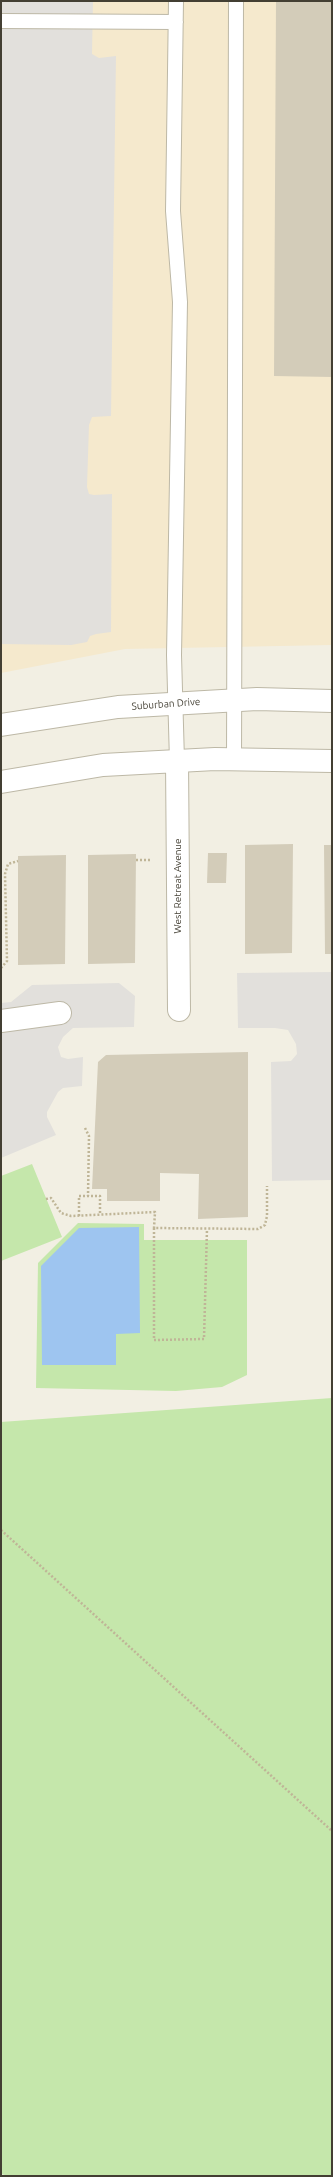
<!DOCTYPE html>
<style>
body{margin:0}
#map{position:relative;width:333px;height:2177px;overflow:hidden;background:#f2efe3;font-family:Ubuntu,sans-serif}
canvas{display:block}
.frame{position:absolute;inset:0;border:2px solid #433f33;pointer-events:none}
</style>
<div id="map">
<canvas width="333" height="2177"></canvas>
<div class="frame"></div>
</div>
<script>
const ctx = document.querySelector('canvas').getContext('2d');
ctx.lineJoin = 'round';
function fill(path, color) { ctx.fillStyle = color; ctx.fill(path, 'evenodd'); }
const poly = rows => new Path2D(rows.map(r => 'M' + r).join(''));
function stroke(path, color, width, dash) { ctx.strokeStyle = color; ctx.lineWidth = width; ctx.lineCap = dash ? 'butt' : 'round'; ctx.setLineDash(dash || []); ctx.stroke(path); }
function write(font, color, halo, rows, align = 'center') {
  ctx.font = font + ' Ubuntu,sans-serif'; ctx.lineWidth = 4; ctx.setLineDash([]); ctx.textBaseline = 'middle'; ctx.strokeStyle = halo; ctx.fillStyle = color; for (const [text, x, y, turn = 0] of rows) {
    ctx.save(); ctx.translate(x, y); ctx.rotate((+turn || 0) * Math.PI / 180); ctx.textAlign = isNaN(turn) ? turn : align; if (halo) ctx.strokeText(text, 0, 0); ctx.fillText(text, 0, 0); ctx.restore();
  }
}
const commercial = poly([
 [1,1,332,1,332,645,125,649,1,673]
]);
const green = poly([
 [32,1164,62,1237,1,1261,1,1176],
 [78,1223,144,1224,144,1240,247,1240,247,1375,222,1387,176,1391,36,1388,38,1263],
 [332,1398,332,2176,9,2176,1,2174,1,1422]
]);
const parking = poly([
 [1,1,93,1,92,54,99,58,116,56,111,416,92,417,89,425,87,487,89,494,94,495,112,494,111,632,96,634,90,636,87,642,71,645,1,644],
 [332,972,332,1180,272,1181,271,1062,291,1061,297,1054,296,1044,288,1030,275,1028,238,1028,237,973],
 [119,983,135,996,134,1027,73,1028,63,1037,58,1047,61,1057,68,1059,83,1057,82,1086,63,1088,58,1092,47,1112,47,1117,56,1135,1,1158,1,1003,11,1002,32,985]
]);
const water = poly([
 [139,1227,140,1333,116,1334,116,1365,42,1365,41,1266,79,1228]
]);
const building = poly([
 [276,1,332,1,332,377,274,376],
 [293,844,292,953,245,954,245,845],
 [324,845,332,845,332,954,325,954],
 [208,853,227,853,226,883,207,883],
 [136,854,135,963,88,964,88,855],
 [66,855,65,964,18,965,18,856],
 [248,1052,248,1217,198,1219,199,1174,160,1173,160,1201,107,1201,107,1189,92,1189,98,1062,106,1055]
]);
const path = poly([
 [136,860,150,860],
 [1,968,7,961,5,874,8,864,18,861],
 [85,1128,89,1136,88,1196],
 [46,1199,51,1198,61,1213,71,1216,155,1212,154,1228,258,1229,265,1225,267,1216,267,1186],
 [79,1216,79,1196,100,1196,100,1215],
 [154,1228,154,1340,204,1339,207,1229],
 [1,1530,332,1831]
]);
const service = poly([
 [176,1,173,211,180,302,174,655,177,761],
 [1,21,176,22],
 [234,759,236,1]
]);
const minor = poly([
 [1,725,118,707,257,699,332,701],
 [177,761,179,1010],
 [1,782,103,765,215,759,332,761],
 [1,1021,60,1013]
]);
const streetNames = [
 ["Suburban Drive",166,704,-4],
 ["West Retreat Avenue",178,886,-90]
];
fill(commercial, '#f5e9cd');
fill(green, '#c5e7ab');
fill(parking, '#e2e0dc');
fill(water, '#9ec5f0');
fill(building, '#d3ccb9');
stroke(service, '#bdb8a6', 16);
stroke(minor, '#bdb8a6', 24);
stroke(path, '#bfb597', 2.5, [2, 2]);
stroke(service, '#fff', 14);
stroke(minor, '#fff', 22);
write('10px', '#433f33', '#fff', streetNames);
</script>
